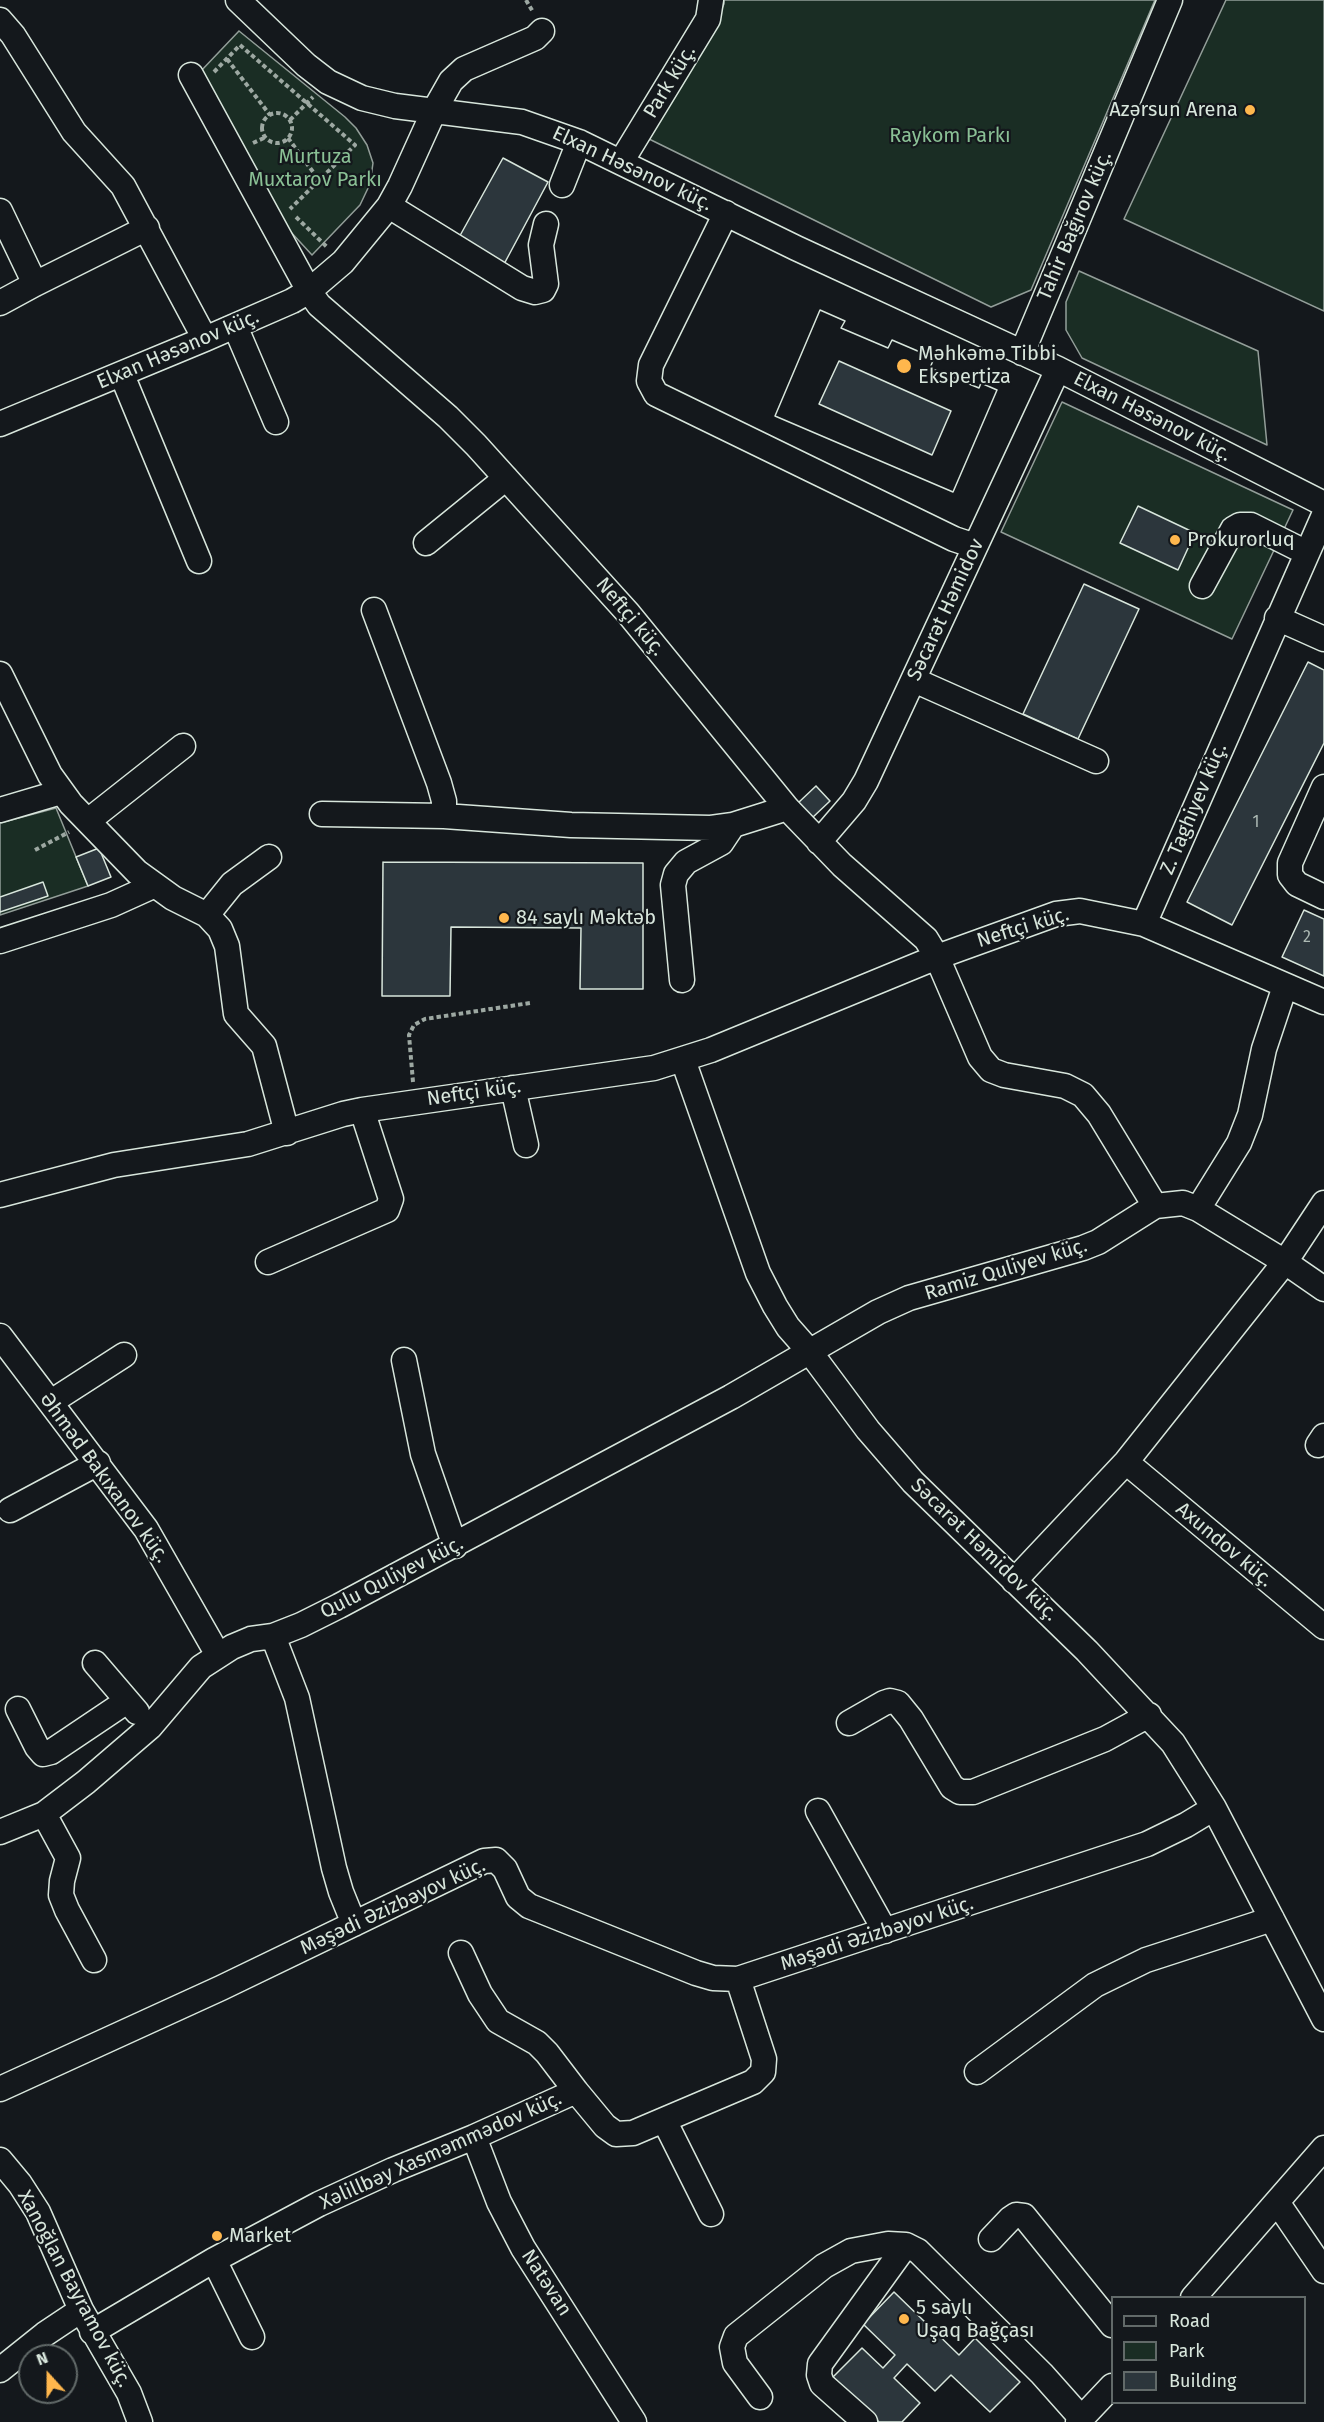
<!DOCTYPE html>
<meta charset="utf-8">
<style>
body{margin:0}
#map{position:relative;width:1324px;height:2422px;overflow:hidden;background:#14181c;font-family:"Fira Sans",sans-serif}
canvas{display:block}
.legend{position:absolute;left:1111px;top:2296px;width:195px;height:108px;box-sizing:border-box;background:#14181c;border:2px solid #626a69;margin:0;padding:8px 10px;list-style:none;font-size:18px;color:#d8e6dc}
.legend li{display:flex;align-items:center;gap:12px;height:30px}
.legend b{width:30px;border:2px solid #626a69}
.north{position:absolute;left:18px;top:2344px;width:60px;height:60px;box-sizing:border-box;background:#14181c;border:2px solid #626a69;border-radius:50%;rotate:339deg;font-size:16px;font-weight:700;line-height:24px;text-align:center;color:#d8e6dc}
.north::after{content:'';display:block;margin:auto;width:21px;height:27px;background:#ffb74d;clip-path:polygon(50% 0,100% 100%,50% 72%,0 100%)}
</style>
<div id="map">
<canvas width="1324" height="2422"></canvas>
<ul class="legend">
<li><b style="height:8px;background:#14181c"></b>Road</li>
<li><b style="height:16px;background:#1a2d24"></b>Park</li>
<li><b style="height:16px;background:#2c363c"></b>Building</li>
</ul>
<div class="north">N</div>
</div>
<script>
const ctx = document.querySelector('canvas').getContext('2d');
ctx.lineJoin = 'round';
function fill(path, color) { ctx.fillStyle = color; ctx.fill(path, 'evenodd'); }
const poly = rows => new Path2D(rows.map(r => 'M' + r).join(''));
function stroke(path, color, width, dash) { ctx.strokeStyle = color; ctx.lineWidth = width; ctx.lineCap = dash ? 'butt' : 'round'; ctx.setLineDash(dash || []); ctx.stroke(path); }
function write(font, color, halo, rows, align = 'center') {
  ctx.font = font + ' "Fira Sans",sans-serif'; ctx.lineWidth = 4.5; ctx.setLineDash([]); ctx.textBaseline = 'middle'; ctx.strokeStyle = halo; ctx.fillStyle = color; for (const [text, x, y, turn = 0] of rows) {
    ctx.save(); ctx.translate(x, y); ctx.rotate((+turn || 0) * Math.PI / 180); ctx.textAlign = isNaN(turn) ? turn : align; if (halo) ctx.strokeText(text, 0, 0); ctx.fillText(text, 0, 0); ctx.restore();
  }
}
const green = poly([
 [724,0,1155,0,1031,290,991,307,645,137,712,30,724,4,724,0],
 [1226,0,1324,0,1324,311,1124,219,1226,0],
 [239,31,345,117,356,128,367,145,373,163,370,184,360,205,312,255,277,217,200,72,239,31],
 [1079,271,1258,351,1267,445,1082,358,1066,330,1066,302,1079,271],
 [1062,402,1293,510,1232,639,1001,532,1062,402],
 [56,808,88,886,0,915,0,823,56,808]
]);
const building = poly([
 [503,158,548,182,503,266,457,241,503,158],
 [820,310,845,321,841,328,888,348,892,340,934,358,930,368,979,388,981,383,997,390,953,492,775,416,820,310],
 [839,361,951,411,932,455,819,404,839,361],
 [820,310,845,321,841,328,888,348,892,340,934,358,930,368,979,388,981,383,997,390,953,492,775,416,820,310],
 [1138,506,1195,533,1178,570,1120,543,1138,506],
 [1084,584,1139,609,1078,739,1023,714,1084,584],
 [1308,662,1324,670,1324,743,1232,925,1187,902,1308,662],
 [816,786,830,801,812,818,798,803,816,786],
 [99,848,111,877,88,886,76,857,99,848],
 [383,862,643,863,643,989,580,989,581,928,451,927,450,996,382,996,383,862],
 [43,882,48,896,0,912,0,897,43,882],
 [1304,910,1324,919,1324,976,1282,957,1304,910],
 [894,2292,959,2355,975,2338,1020,2382,990,2412,951,2375,935,2391,907,2364,894,2378,920,2403,902,2422,879,2422,833,2377,862,2348,883,2368,895,2355,863,2324,894,2292]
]);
const path = poly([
 [526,0,533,12],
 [227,59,270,115],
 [214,72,240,45,355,145,290,209],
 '262 128a15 15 0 1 1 30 0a15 15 0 1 1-30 0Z',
 [290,120,313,97],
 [288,138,319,180],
 [253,143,266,137],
 [296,217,327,247],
 [35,850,69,832],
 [413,1082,409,1035,414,1025,425,1019,530,1003]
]);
const minor = poly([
 [238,0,306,65,328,82,362,98,395,106,522,122,579,142,796,248,1058,369,1324,504],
 [0,20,13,35,74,132,123,186,205,339],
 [191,75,309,291,319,305,448,417,476,445,628,613,787,808,842,865,926,939,937,957,980,1057,991,1070,1004,1075,1065,1086,1083,1095,1099,1114,1155,1206],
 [621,162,708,19,711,0],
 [562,185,579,142],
 [389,206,522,288,535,292,543,290,546,284,541,245,546,224],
 [0,211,35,284,147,228],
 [726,213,651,365,649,381,656,394,954,539,975,546],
 [0,303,35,284],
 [235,326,276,422],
 [1022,353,1170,0],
 [122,375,199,561],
 [0,424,205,339,292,301,309,291,343,262,389,206,400,186,434,111,451,81,464,69,535,38,542,31],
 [1324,515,1144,924,1324,1002],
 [426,543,506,478],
 [1202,586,1233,529,1240,525,1251,525,1307,553],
 [374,610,439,783,444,801,444,816],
 [1277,618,1324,639],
 [0,674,50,775,71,804,137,872,173,898,207,915,220,929,227,946,236,1014,264,1046,287,1133],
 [914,680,1096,761],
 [1324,787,1290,863,1290,875,1297,884,1324,897],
 [0,810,61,792],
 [322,814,444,816,571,825,711,828,733,825,787,808],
 [88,821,183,746],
 [819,842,854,801,866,781,1058,369],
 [207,915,232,884,269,857],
 [0,941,111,905,153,886],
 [682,980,673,885,676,874,686,862,721,843,733,825],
 [683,1060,758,1273,775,1306,788,1327,810,1352,868,1430,913,1482,1087,1651,1173,1743,1214,1808,1324,2019],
 [513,1088,526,1145],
 [0,1195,114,1165,248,1144,343,1114,362,1110,654,1068,711,1050,937,957,1056,914,1080,911,1144,924],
 [1198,1209,1239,1143,1250,1115,1264,1049,1285,986],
 [268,1262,387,1210,391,1199,362,1110],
 [0,1336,146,1529,218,1655],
 [404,1360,423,1454,455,1546],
 [51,1402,124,1355],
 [1318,1445,1324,1436],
 [1126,1462,1324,1627],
 [10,1510,98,1463],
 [1014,1581,1126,1462,1285,1262,1324,1203],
 [273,1636,297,1698,334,1868,341,1892,354,1924],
 [95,1663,137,1712],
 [18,1709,37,1747,43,1754,51,1752,127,1701],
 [849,1723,884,1703,890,1701,898,1703,911,1719,952,1787,960,1792,973,1792,1105,1739,1149,1715],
 [818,1811,885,1931],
 [44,1814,68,1858,62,1881,61,1895,67,1910,94,1960],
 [0,1832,44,1814,86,1782,150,1727,201,1667,232,1647,251,1639,273,1636,301,1625,339,1606,731,1397,878,1312,909,1298,1083,1248,1098,1242,1155,1206,1183,1203,1198,1209,1285,1262,1324,1289],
 [461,1953,480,1994,498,2021,537,2043,547,2053,576,2091],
 [977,2072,1095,1985,1146,1960,1272,1919],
 [0,2089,221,1988,484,1861,496,1860,505,1869,518,1897,529,1906,696,1973,713,1978,738,1979,1147,1844,1186,1825,1214,1808],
 [664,2120,711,2214],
 [474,2137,499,2202,523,2248,634,2422],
 [0,2160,20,2184,38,2212,81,2310,129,2393,140,2422],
 [1277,2202,1324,2271],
 [991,2239,1010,2219,1016,2215,1024,2216,1112,2325],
 [214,2260,252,2337],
 [1193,2298,1324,2148],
 [92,2332,214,2260,319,2204,393,2170,474,2137,576,2091,605,2126,616,2134,633,2133,753,2082,763,2072,764,2059,738,1979],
 [0,2370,45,2334,81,2310],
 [760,2397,735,2363,732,2347,736,2336,824,2266,851,2251,888,2244,906,2245,918,2251,1042,2374,1082,2419],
 [865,2422,822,2384,819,2375,820,2364,906,2245],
 [1078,2422,1112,2386]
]);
const markers = [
 [1250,110,6,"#ffb74d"],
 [904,366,8,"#ffb74d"],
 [1175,540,6,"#ffb74d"],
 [504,918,6,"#ffb74d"],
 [217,2236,6,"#ffb74d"],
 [904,2319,6,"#ffb74d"]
];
const numberNames = [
 ["1",1256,823],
 ["2",1307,938]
];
const streetNames = [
 ["Park küç.",670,82,-59],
 ["Elxan Həsənov küç.",632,169,25],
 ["Tahir Bağırov küç.",1075,226,-67],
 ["Elxan Həsənov küç.",178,350,-23],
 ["Elxan Həsənov küç.",1152,417,27],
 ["Səcarət Həmidov",946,610,-65],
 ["Neftçi küç.",630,617,50],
 ["Z. Taghiyev küç.",1194,809,-67],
 ["Neftçi küç.",1023,928,-17],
 ["Neftçi küç.",474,1093,-8],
 ["Ramiz Quliyev küç.",1006,1270,-17],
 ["Əhməd Bakıxanov küç.",104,1478,54],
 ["Axundov küç.",1224,1545,40],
 ["Səcarət Həmidov küç.",984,1550,44],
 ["Qulu Quliyev küç.",392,1578,-27],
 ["Məşədi Əzizbəyov küç.",393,1907,-25],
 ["Məşədi Əzizbəyov küç.",877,1934,-18],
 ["Xəlillbəy Xasməmmədov küç.",441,2151,-24],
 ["Natəvan",546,2283,57],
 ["Xanoğlan Bayramov küç.",74,2289,62]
];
const poiNames = [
 ["Azərsun Arena",1238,110,"right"],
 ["Məhkəmə Tibbi",918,354],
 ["Ekspertiza",918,377],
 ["Prokurorluq",1187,540],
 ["84 saylı Məktəb",516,918],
 ["Market",229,2236],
 ["5 saylı",916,2308],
 ["Uşaq Bağçası",916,2331]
];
const parkNames = [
 ["Raykom Parkı",950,136],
 ["Murtuza",315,157],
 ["Muxtarov Parkı",315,180]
];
fill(green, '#1a2d24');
stroke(green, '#939e99', 1.5);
fill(building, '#2c363c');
stroke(building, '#d8e6dc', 1.5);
stroke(minor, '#d8e6dc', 27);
stroke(path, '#9da8a2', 4, [4.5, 3]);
stroke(minor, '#14181c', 24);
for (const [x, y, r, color] of markers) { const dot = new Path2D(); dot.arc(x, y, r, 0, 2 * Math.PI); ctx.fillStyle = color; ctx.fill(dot); stroke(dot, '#14181c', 2); }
write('16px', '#adbab4', null, numberNames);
write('20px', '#d8e6dc', '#14181c', streetNames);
write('20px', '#d8e6dc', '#14181c', poiNames, 'left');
write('20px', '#8ac095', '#14181c', parkNames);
</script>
